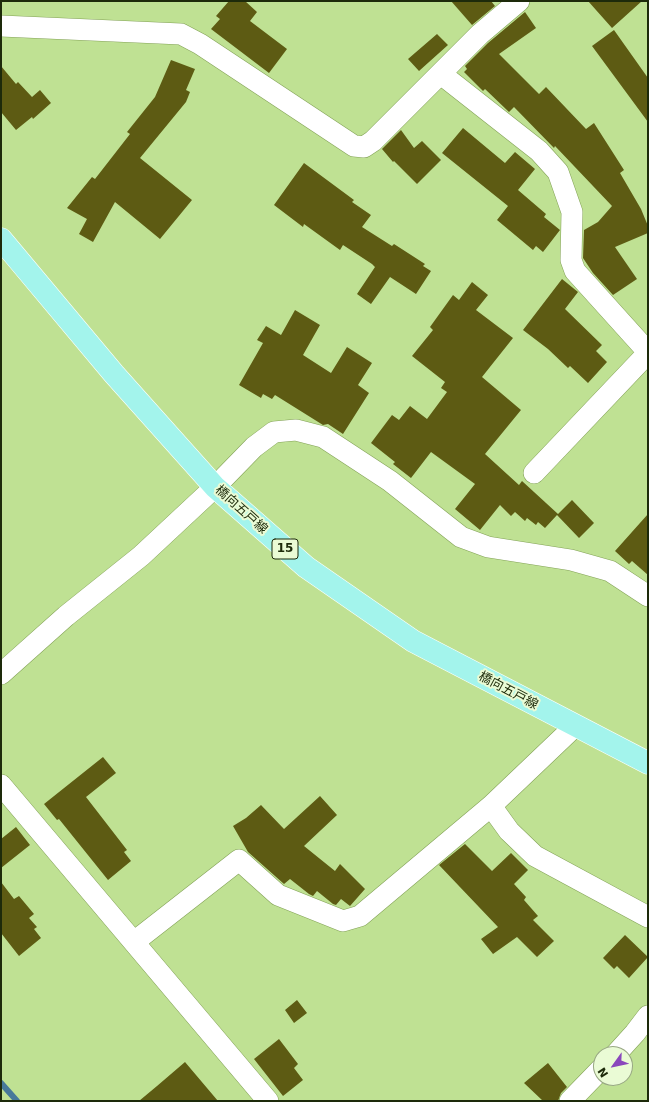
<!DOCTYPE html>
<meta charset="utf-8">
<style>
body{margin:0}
#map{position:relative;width:649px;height:1102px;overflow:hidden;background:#bfe193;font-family:"DejaVu Sans",sans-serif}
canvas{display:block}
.frame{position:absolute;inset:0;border:2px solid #1d2a0a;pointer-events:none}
.north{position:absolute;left:593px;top:1046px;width:40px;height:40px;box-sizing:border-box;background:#eafbd5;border:1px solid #98a784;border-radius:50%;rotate:237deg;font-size:11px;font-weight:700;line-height:16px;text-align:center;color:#1d2a0a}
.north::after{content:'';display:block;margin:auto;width:14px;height:18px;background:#8a47bc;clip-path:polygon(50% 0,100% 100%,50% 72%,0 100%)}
</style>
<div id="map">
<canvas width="649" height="1102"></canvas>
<div class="frame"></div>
<div class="north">N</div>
</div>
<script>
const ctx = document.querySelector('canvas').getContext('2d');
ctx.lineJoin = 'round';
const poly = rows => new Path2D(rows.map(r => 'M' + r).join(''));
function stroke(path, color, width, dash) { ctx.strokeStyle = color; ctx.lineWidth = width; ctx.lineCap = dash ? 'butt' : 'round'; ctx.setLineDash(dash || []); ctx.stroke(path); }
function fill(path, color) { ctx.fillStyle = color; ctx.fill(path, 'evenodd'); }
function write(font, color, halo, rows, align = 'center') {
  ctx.font = font + ' "DejaVu Sans","Noto Sans JP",sans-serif'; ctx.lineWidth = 4; ctx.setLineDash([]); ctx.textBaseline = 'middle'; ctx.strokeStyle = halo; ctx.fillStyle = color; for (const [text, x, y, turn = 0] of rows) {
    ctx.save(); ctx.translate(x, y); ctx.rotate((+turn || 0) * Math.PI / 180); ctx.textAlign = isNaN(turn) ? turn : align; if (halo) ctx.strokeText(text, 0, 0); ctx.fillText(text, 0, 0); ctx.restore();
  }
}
const stream = poly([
 [1,1083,17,1101]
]);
const building = poly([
 [229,1,245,1,257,12,250,21,287,49,269,73,211,29,220,19,216,16],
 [451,1,491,1,495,6,472,25],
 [588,1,642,1,612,28],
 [525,12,536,28,499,54,539,94,546,87,586,129,594,123,624,170,620,173,641,209,648,226,648,233,615,247,637,279,613,295,593,273,583,258,584,230,598,222,612,206,555,146,554,148,514,107,509,112,485,89,483,91,464,72,467,69,465,66,488,43],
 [614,30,648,78,648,122,592,46],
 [437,34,448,45,419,71,408,59],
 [171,60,195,69,186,90,190,92,186,102,140,158,192,200,160,239,115,202,93,242,79,234,87,219,67,208,92,177,95,179,130,134,127,132,155,97],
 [1,66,16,84,18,82,32,97,40,90,51,103,33,119,32,117,16,130,1,112],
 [463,128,505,163,515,152,535,169,518,190,546,214,544,217,560,230,543,252,536,246,533,250,497,220,508,206,442,153],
 [401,130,414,148,422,141,441,160,417,184,394,161,393,162,382,149],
 [304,163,354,200,352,202,371,215,362,227,392,246,394,244,425,264,423,266,431,271,416,294,390,277,371,304,357,294,375,267,372,264,343,245,340,250,304,224,303,227,274,205],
 [562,279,578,292,565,309,602,345,596,351,607,362,588,383,570,366,568,368,548,349,523,330],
 [472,282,488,295,476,310,513,338,482,377,521,410,485,454,519,485,522,481,558,514,572,500,594,523,579,538,557,515,545,528,538,522,536,525,527,518,525,521,515,512,511,516,500,505,480,530,455,509,475,484,431,452,411,478,393,464,395,462,371,443,392,415,399,420,410,406,427,419,447,392,441,388,445,382,412,356,433,330,430,327,453,295,459,300],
 [295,310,320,325,303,355,331,373,347,347,372,363,358,385,369,393,343,434,328,424,323,425,275,395,272,399,263,394,261,398,239,385,263,343,257,340,266,326,281,335],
 [648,514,648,575,632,561,629,564,615,551],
 [103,757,116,773,86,797,127,850,124,852,131,861,108,880,59,819,57,820,44,804],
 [320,796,337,815,304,846,335,871,340,864,365,889,350,906,341,899,336,905,333,904,317,891,313,896,309,894,290,879,284,884,248,852,233,826,246,818,261,805,284,829],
 [16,827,30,845,1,868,1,839],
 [465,844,492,871,511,853,528,870,514,884,526,897,524,900,538,916,533,920,554,941,537,957,517,937,493,954,481,939,498,927,439,865],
 [1,882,14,899,19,896,34,914,29,918,37,927,34,929,41,938,19,956,1,933],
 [625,935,648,957,629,978,617,966,614,969,603,958],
 [297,1000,307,1013,294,1023,285,1010],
 [279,1039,298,1064,294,1068,303,1080,283,1096,254,1059],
 [185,1062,218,1101,139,1101,157,1086],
 [548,1063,567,1087,561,1093,558,1101,543,1101,524,1083]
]);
const minor = poly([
 [1,26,181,34,200,44,354,146,364,147,373,141,480,34,519,1],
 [441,74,539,151,558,172,572,212,571,260,575,271,648,352],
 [534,473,648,353],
 [1,674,66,616,141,556,215,487,254,447,274,432,296,430,323,437,390,481,461,537,488,547,571,560,610,571,648,596],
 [1,785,268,1101],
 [491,806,509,831,535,856,648,917],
 [134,942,239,860,278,895,343,921,360,916,491,806,575,726],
 [616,1054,635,1033,648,1016],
 [570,1101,601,1069]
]);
const primary = poly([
 [1,239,114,374,215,487,306,567,413,641,648,763]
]);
const shields = [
 [285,549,26]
];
const shieldNames = [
 ["15",285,549]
];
const streetNames = [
 ["橋向五戸線",241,510,42],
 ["橋向五戸線",508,691,28]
];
stroke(stream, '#47799a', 6);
fill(building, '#5d5b13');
stroke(minor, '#83a257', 22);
stroke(primary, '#fff', 23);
stroke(minor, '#fff', 21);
stroke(primary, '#a3f4ec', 22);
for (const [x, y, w] of shields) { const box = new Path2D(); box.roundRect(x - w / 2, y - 10, w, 20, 3); ctx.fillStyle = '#eafbd5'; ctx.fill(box); stroke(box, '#1d2a0a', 1); }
write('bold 12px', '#1d2a0a', null, shieldNames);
write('13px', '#1d2a0a', '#eafbd5', streetNames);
</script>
